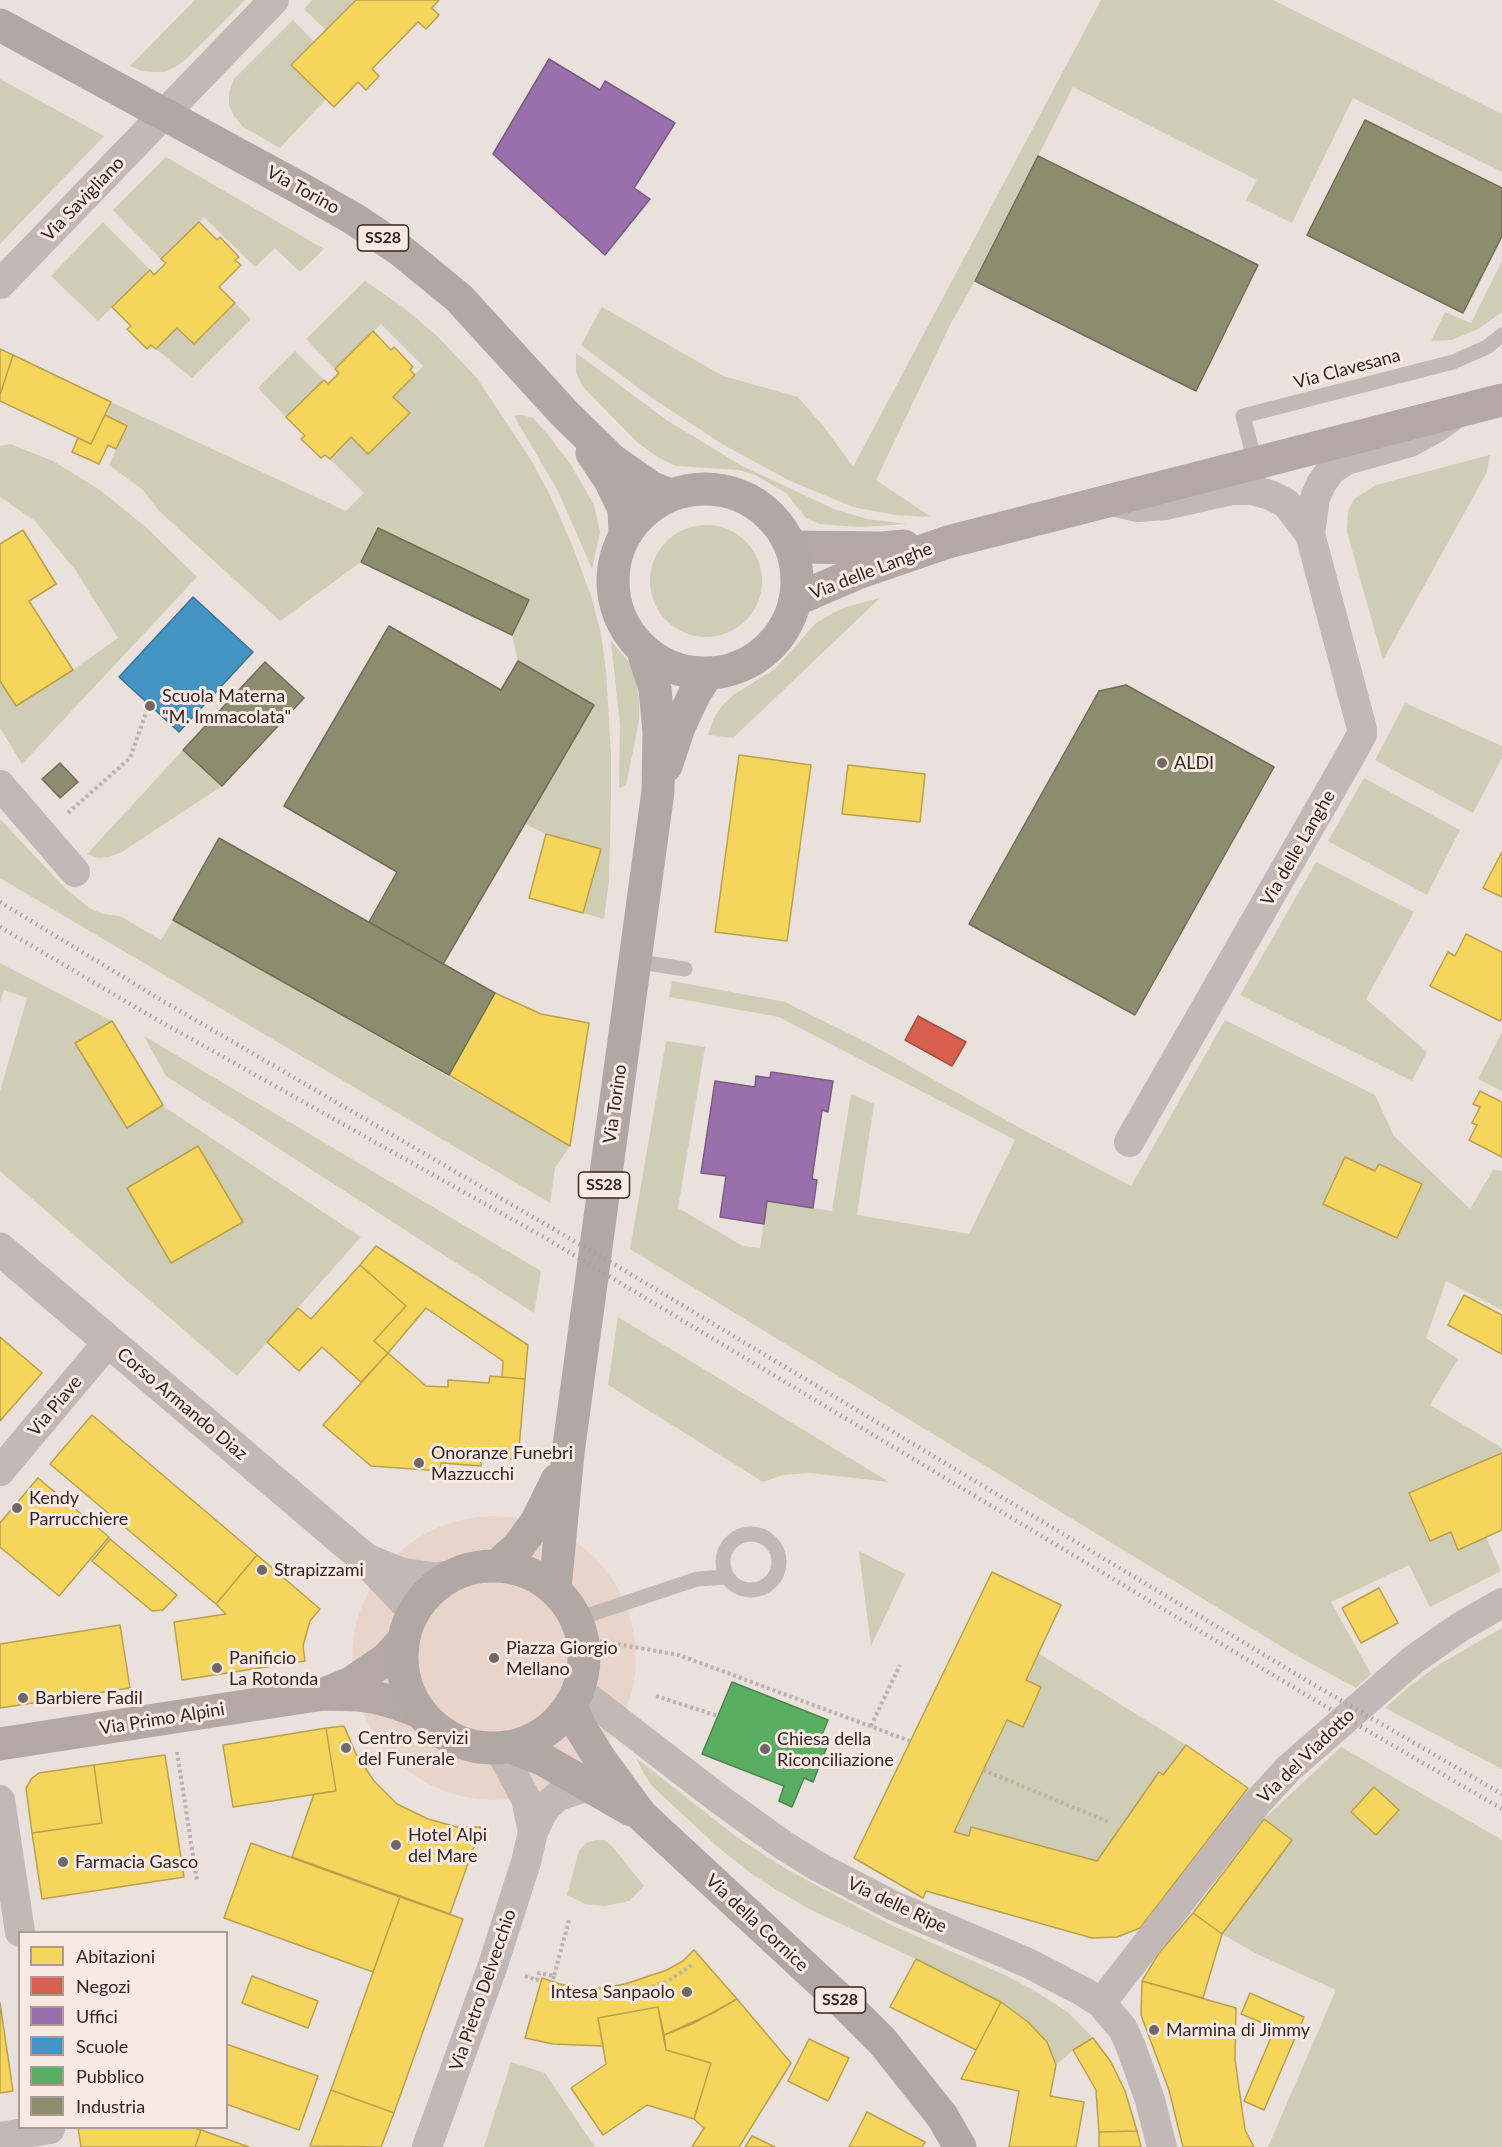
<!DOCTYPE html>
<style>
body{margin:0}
#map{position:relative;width:1502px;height:2147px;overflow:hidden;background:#eae0dc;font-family:Lato,sans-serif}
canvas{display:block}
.legend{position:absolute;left:18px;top:1931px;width:210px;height:198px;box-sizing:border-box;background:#f8e9e2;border:2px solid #a99b96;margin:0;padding:8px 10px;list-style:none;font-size:18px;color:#322625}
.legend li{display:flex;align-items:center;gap:12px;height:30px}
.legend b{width:30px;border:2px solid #a99b96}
</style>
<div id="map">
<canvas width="1502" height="2147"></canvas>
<ul class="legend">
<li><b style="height:16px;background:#f6d55c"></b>Abitazioni</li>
<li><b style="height:16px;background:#d6604d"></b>Negozi</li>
<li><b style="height:16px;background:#9970ab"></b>Uffici</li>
<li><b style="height:16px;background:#4393c3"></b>Scuole</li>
<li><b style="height:16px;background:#5aae61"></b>Pubblico</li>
<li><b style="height:16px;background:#8c8c6e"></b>Industria</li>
</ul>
</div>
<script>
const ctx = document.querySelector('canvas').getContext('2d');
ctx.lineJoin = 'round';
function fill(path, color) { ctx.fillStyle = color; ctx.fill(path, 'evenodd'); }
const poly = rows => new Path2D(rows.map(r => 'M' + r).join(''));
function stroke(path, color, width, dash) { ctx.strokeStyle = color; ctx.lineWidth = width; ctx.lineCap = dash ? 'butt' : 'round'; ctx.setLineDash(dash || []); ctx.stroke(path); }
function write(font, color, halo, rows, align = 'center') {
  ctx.font = font + ' Lato,sans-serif'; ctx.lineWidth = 6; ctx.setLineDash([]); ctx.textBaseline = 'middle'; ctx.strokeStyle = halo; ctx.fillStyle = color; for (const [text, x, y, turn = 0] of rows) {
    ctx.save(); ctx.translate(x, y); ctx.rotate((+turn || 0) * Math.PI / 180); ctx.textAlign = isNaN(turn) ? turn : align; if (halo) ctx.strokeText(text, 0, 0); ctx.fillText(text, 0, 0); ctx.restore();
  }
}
const green = poly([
 [195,0,245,0,184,61,175,67,164,72,153,72,142,71,130,66],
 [312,0,356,0,326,30,304,9],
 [1101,0,1273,0,1502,114,1502,172,1353,98,1292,223,1246,200,1257,180,1073,87,975,281,951,323,876,480,931,517,895,515,853,507,790,481,722,444,652,398,581,345,602,307,723,376,798,397,824,427,853,467],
 [293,20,314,42,291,66,326,99,280,148,243,127,234,116,229,105,229,93,234,79],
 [0,79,104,136,0,244],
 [166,157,324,249,300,272,275,248,255,267,204,217,161,259,113,210],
 [103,222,150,270,98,321,51,276],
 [1502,261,1502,312,1478,329,1452,340,1431,341,1445,312,1471,323],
 [365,281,404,308,436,335,477,378,531,460,551,497,573,547,591,596,601,634,606,671,611,753,611,796,609,880,604,919,583,913,601,850,546,834,525,824,593,705,518,661,512,635,528,600,378,528,361,562,280,621,158,510,143,490,109,465,127,426,105,415,111,402,346,511,364,493,330,459,351,437,368,454,409,413,393,397,423,366,381,324,335,369,306,339],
 [235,303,251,319,192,378,156,349,177,328,194,344],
 [295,351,324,380,286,417,258,388],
 [576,353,668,421,742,466,834,509,867,519,907,524,860,527,819,524,806,518,786,493,755,475,739,470,676,466,659,458,637,442,583,387,576,372],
 [522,415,533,418,550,437,571,465,594,505,600,532,592,569,558,491,514,416],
 [10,444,53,461,100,490,147,528,197,577,22,764,0,728,0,681,16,706,73,670,118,638,76,571,35,521,0,497,0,446],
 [1490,455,1487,472,1383,660,1347,532,1348,511,1354,499,1376,485],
 '650 581a56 56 0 1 1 112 0a56 56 0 1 1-112 0Z',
 [880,598,733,738,708,735,713,720,721,707,733,695,775,669,816,623,833,613,849,606],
 [611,641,629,662,634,673,639,698,639,720,633,751,626,785,619,788,620,725],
 [1405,703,1502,746,1502,758,1473,813,1375,760],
 [183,750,222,786,122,852,109,857,98,858,87,854],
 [1364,778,1460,830,1427,895,1328,841],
 [0,819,64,887,89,908,103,914,120,916,161,940,173,920,570,1146,555,1168,550,1203,0,878],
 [1316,862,1414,912,1366,999,1427,1052,1412,1081,1240,995],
 [0,963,112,1021,163,1106,361,1237,237,1376,0,1171,0,1091,27,998,4,990,0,1002],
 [672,981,785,1002,870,1044,1020,1128,1131,1186,1225,1020,1375,1095,1394,1136,1470,1209,1493,1170,1502,1171,1502,1310,1446,1281,1426,1338,1458,1359,1430,1405,1502,1448,1502,1453,1409,1494,1429,1541,1451,1532,1459,1549,1486,1537,1501,1571,1430,1607,1409,1565,1331,1602,1371,1674,1356,1688,1292,1653,630,1249,666,1041,705,1047,678,1208,743,1246,760,1248,767,1201,832,1211,851,1094,874,1104,857,1215,969,1234,1015,1140,779,1017,669,997],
 [1502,1032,1502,1091,1478,1079],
 [144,1036,541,1271,534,1313,166,1076],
 [618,1317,889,1482,810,1473,783,1475,763,1482,608,1385],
 [859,1551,905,1574,871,1646],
 [1502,1628,1502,1769,1385,1708,1411,1685,1440,1664],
 [1038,1653,1186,1745,1163,1775,1159,1773,1097,1861,971,1828,969,1836,954,1832,1007,1720,1023,1727,1041,1687,1026,1680],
 [1341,1747,1502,1840,1502,2147,1268,2147,1336,1990,1257,1954,1222,1934,1291,1840,1264,1819],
 [636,1758,738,1838,788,1870,889,1924,1005,1975,1035,1991,1069,2013,1093,2038,1073,2050,1056,2065,1047,2042,1028,2022,1001,2002,916,1959,809,1909,775,1889,748,1871,719,1848,653,1787,644,1774],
 [595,1840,604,1840,612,1846,644,1886,629,1901,605,1906,585,1904,567,1895,579,1851,586,1843],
 [511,2062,545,2073,595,2147,484,2147]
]);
const plaza = poly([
 '352 1658a142 142 0 1 1 284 0a142 142 0 1 1-284 0Z'
]);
const homes = poly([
 [356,0,439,0,432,8,439,15,426,29,418,22,372,69,379,76,366,90,358,82,334,107,291,65,356,0],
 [199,222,217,240,220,237,239,257,235,260,241,265,219,287,235,303,194,344,177,328,156,349,151,345,147,349,127,329,131,326,112,307,150,270,154,275,166,263,161,259,199,222],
 [373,331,391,350,394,347,413,367,410,370,415,375,393,397,410,413,368,454,351,437,330,459,325,455,321,458,301,439,305,436,286,417,324,380,328,384,339,373,335,369,373,331],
 [0,349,13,355,0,395,0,349],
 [13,355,111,402,91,444,0,401,0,395,13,355],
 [105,415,127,426,116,449,108,445,99,464,72,452,78,438,91,444,105,415],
 [23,530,56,584,29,601,73,670,16,706,0,681,0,544,23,530],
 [739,755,811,765,787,941,715,932,739,755],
 [848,765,925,774,920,822,842,814,848,765],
 [546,834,601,849,583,913,529,898,546,834],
 [1502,852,1502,897,1483,888,1502,852],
 [1466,934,1502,952,1502,1018,1500,1021,1430,986,1448,952,1455,956,1466,934],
 [495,993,541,1014,589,1023,570,1146,449,1075,495,993],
 [112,1021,163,1105,127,1128,75,1043,112,1021],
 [1480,1091,1502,1102,1502,1157,1469,1140,1477,1125,1472,1123,1480,1107,1473,1104,1480,1091],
 [198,1146,243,1222,171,1263,127,1188,198,1146],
 [1345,1157,1375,1171,1379,1164,1422,1184,1397,1238,1323,1204,1345,1157],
 [376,1246,528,1345,525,1379,502,1377,503,1361,426,1308,388,1353,374,1341,406,1306,360,1265,376,1246],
 [360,1265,406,1306,374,1341,388,1353,361,1382,322,1347,299,1371,267,1342,298,1308,311,1319,360,1265],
 [1464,1295,1502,1315,1502,1354,1448,1325,1464,1295],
 [0,1337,42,1373,0,1421,0,1337],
 [388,1353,426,1386,448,1387,448,1380,489,1383,490,1376,525,1379,518,1460,482,1456,481,1466,441,1463,440,1471,371,1466,323,1425,388,1353],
 [92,1415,257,1555,216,1604,50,1464,92,1415],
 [1502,1453,1502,1530,1458,1550,1451,1532,1430,1541,1409,1493,1502,1453],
 [38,1478,109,1537,59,1596,0,1547,0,1523,38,1478],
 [110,1539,177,1595,163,1610,152,1611,92,1561,110,1539],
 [257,1555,320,1609,310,1621,303,1646,305,1661,182,1680,174,1622,226,1614,216,1604,257,1555],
 [992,1572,1061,1605,1026,1680,1041,1687,1023,1727,1007,1720,954,1832,969,1836,971,1827,1097,1861,1159,1772,1163,1775,1186,1745,1248,1788,1140,1928,1117,1937,1092,1938,926,1891,923,1898,854,1858,992,1572],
 [1379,1588,1398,1623,1361,1643,1342,1608,1379,1588],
 [120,1625,130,1688,0,1708,0,1644,120,1625],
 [344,1726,356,1754,374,1781,397,1804,428,1819,457,1827,481,1827,450,1914,292,1857,314,1794,336,1791,326,1728,344,1726],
 [326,1728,336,1791,233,1807,223,1745,326,1728],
 [165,1755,184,1877,42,1899,32,1833,102,1823,94,1765,165,1755],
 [94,1765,102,1823,32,1833,26,1788,32,1778,39,1773,94,1765],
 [1374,1787,1399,1810,1376,1835,1351,1812,1374,1787],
 [1264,1819,1292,1840,1222,1934,1193,1913,1264,1819],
 [251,1843,400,1897,373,1972,224,1918,251,1843],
 [400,1897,463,1919,394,2113,331,2090,400,1897],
 [1193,1913,1222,1934,1203,1998,1142,1981,1159,1953,1193,1913],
 [694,1950,737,1999,713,2013,664,2035,658,2007,598,2018,603,2046,553,2044,525,2038,542,1978,560,1984,581,1988,603,1988,625,1984,667,1970,683,1961,694,1950],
 [916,1959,1001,2002,976,2050,890,2007,916,1959],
 [252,1976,318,2001,308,2028,242,2003,252,1976],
 [1142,1981,1236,2008,1235,2060,1245,2130,1254,2147,1183,2147,1169,2090,1141,2015,1142,1981],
 [1250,1993,1304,2017,1264,2110,1244,2101,1275,2028,1241,2014,1250,1993],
 [737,1999,791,2063,739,2147,692,2147,704,2128,694,2119,711,2063,666,2050,664,2035,692,2024,737,1999],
 [1001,2002,1028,2022,1047,2042,1056,2065,1050,2096,1084,2102,1076,2147,1009,2147,1019,2091,961,2079,1001,2002],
 [0,2003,13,2091,0,2093,0,2003],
 [658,2007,666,2050,711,2063,694,2119,647,2105,603,2135,571,2088,606,2064,598,2018,658,2007],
 [1093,2038,1111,2062,1125,2091,1137,2131,1099,2132,1096,2090,1073,2050,1093,2038],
 [809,2039,849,2058,828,2101,788,2081,809,2039],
 [226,2044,318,2076,299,2130,226,2104,226,2044],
 [331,2090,394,2113,381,2147,310,2146,331,2090],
 [867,2112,925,2142,922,2147,849,2147,867,2112],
 [78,2128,194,2128,201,2130,195,2147,81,2147,78,2128],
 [201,2130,249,2147,195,2147,201,2130],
 [1137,2131,1141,2147,1099,2147,1099,2132,1137,2131],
 [752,2136,775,2147,745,2147,752,2136]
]);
const shops = poly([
 [918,1016,966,1042,952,1066,905,1040,918,1016]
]);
const offices = poly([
 [549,59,600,90,605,81,675,123,634,188,650,199,605,255,493,154,549,59],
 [771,1072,833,1081,828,1112,822,1110,812,1179,817,1180,813,1208,767,1201,764,1224,720,1217,726,1176,701,1173,715,1081,755,1087,756,1076,770,1078,771,1072]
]);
const schools = poly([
 [193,597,253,652,179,732,119,677,193,597]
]);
const public = poly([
 [732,1682,828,1720,820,1740,828,1744,813,1782,804,1778,792,1807,779,1801,784,1786,702,1754,732,1682]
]);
const industry = poly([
 [1365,120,1502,188,1502,236,1463,313,1307,235,1365,120],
 [1038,156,1258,265,1196,391,975,281,1038,156],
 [378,528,529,600,512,635,361,562,378,528],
 [389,626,501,690,518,661,594,705,443,964,369,922,397,872,284,806,389,626],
 [265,662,304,698,222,786,183,750,265,662],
 [1126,685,1274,767,1135,1015,969,924,1099,691,1126,685],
 [60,763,78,782,60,798,42,779,60,763],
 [219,838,495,993,449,1075,173,920,219,838]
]);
const path = poly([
 [68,813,130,758,149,704],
 [600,1641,679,1655,910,1741],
 [656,1696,718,1716],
 [871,1726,900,1665],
 [177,1752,197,1881],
 [983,1770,1109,1822],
 [525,1976,537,1980,539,1973,554,1976,569,1920],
 [554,1976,550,1991,590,1998,610,1997,631,1994,666,1982,692,1965]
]);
const service = poly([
 [1255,462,1243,416,1453,362,1487,347,1502,335],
 [634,961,685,969],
 '723 1562a28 28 0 1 1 56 0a28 28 0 1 1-56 0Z',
 [577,1619,697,1579,727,1577]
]);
const minor = poly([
 [0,284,274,0],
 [1116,502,1138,507,1165,505,1231,490,1252,490,1270,495,1286,503,1310,534,1362,729,1362,734,1349,758,1129,1142],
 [1310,534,1315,498,1321,484,1331,470,1346,460,1410,442,1434,429,1451,417],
 [0,785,75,872],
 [0,1471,109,1341],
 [579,1691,719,1799,783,1845,817,1866,892,1905,1028,1963,1082,1991,1101,2003,1123,2029,1131,2047,1150,2100,1162,2147],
 [499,1748,526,1799,533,1832],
 [0,1800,20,1932],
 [1101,2003,1256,1804,1288,1769,1413,1660,1460,1627,1502,1603],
 [0,2137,50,2129],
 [427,2147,493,1965,526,1862,533,1832,541,1815,548,1805,558,1796,583,1788,595,1789]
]);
const tertiary = poly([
 [0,1249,365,1559,414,1611],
 [369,1561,401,1574,435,1579,449,1577]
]);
const secondary = poly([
 [791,547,883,548,904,546],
 [795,600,855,574,948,542,1502,400],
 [326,1693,351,1683,386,1659,403,1641],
 [0,1744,323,1694,359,1695,378,1698,396,1703,420,1712]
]);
const primary = poly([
 [0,25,296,186,354,219,399,249,459,298,564,413,612,460,652,488,670,495],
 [592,453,610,480,624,509,625,535],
 '613 581a92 92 0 1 1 184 0a92 92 0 1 1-184 0Z',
 [666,766,679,727,695,693,708,673],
 [497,1566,519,1546,537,1521,557,1480],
 '402 1657a91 91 0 1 1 182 0a91 91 0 1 1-182 0Z',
 [555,1589,568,1453,658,791,659,732,655,689,642,648],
 [571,1706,580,1727,600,1759,641,1815,846,2005,883,2042,942,2116,960,2147],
 [511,1747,542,1759,631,1810]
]);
const rail = poly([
 [0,902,156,997,622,1269,1311,1683,1502,1794],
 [0,927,147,1014,542,1236,1308,1696,1502,1809]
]);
const markers = [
 [150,706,6,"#726765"],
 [1162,763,6,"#726765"],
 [419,1463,6,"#726765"],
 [17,1508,6,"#726765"],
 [262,1570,6,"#726765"],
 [494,1658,6,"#726765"],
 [217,1668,6,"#726765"],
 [23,1698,6,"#726765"],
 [346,1748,6,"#726765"],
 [765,1749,6,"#726765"],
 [396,1845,6,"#726765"],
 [63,1862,6,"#726765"],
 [687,1992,6,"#726765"],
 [1154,2030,6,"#726765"]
];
const shields = [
 [383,238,51],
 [604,1185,51],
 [840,2000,51]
];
const shieldNames = [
 ["SS28",383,238],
 ["SS28",604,1185],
 ["SS28",840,2000]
];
const streetNames = [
 ["Via Torino",303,190,29],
 ["Via Savigliano",83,199,-46],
 ["Via Clavesana",1347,369,-15],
 ["Via delle Langhe",871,571,-21],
 ["Via delle Langhe",1298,848,-60],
 ["Via Torino",615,1104,-82],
 ["Corso Armando Diaz",182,1404,40],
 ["Via Piave",55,1406,-50],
 ["Via Primo Alpini",162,1719,-9],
 ["Via del Viadotto",1306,1756,-44],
 ["Via delle Ripe",897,1905,25],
 ["Via della Cornice",757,1923,43],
 ["Via Pietro Delvecchio",483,1990,-71]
];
const poiNames = [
 ["Scuola Materna",162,696],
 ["\"M. Immacolata\"",162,717],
 ["ALDI",1174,763],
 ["Onoranze Funebri",431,1453],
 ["Mazzucchi",431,1474],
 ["Kendy",29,1498],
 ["Parrucchiere",29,1519],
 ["Strapizzami",274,1570],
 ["Piazza Giorgio",506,1648],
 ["Mellano",506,1669],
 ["Panificio",229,1658],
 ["La Rotonda",229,1679],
 ["Barbiere Fadil",35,1698],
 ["Centro Servizi",358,1738],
 ["del Funerale",358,1759],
 ["Chiesa della",777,1739],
 ["Riconciliazione",777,1760],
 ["Hotel Alpi",408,1835],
 ["del Mare",408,1856],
 ["Farmacia Gasco",75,1862],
 ["Intesa Sanpaolo",675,1992,"right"],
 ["Marmina di Jimmy",1166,2030]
];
fill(green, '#d0cdb6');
fill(plaza, '#e9d4cb');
fill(homes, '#f6d55c');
stroke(homes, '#bba04c', 1.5);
fill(shops, '#d6604d');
stroke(shops, '#a54f41', 1.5);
fill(offices, '#9970ab');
stroke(offices, '#7a5a83', 1.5);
fill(schools, '#4393c3');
stroke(schools, '#3e7294', 1.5);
fill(public, '#5aae61');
stroke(public, '#4e854f', 1.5);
fill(industry, '#8c8c6e');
stroke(industry, '#716d58', 1.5);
stroke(path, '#bbb1ae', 4, [3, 3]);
stroke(service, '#c2b8b6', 15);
stroke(minor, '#c2b8b6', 30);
stroke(tertiary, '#c2b8b6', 33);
stroke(secondary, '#b3a8a6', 33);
stroke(primary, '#b1a7a5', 33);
stroke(rail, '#aaa2a0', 4.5, [1.5, 4.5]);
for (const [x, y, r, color] of markers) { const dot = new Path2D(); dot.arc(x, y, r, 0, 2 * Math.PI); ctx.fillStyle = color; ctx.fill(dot); stroke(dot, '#f8e9e2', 2); }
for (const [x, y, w] of shields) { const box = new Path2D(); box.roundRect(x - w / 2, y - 13, w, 26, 4.5); ctx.fillStyle = '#f8e9e2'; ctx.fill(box); stroke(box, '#322625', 1.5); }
write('bold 16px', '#322625', null, shieldNames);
write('18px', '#322625', '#f8e9e2', streetNames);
write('18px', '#322625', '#f8e9e2', poiNames, 'left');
</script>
